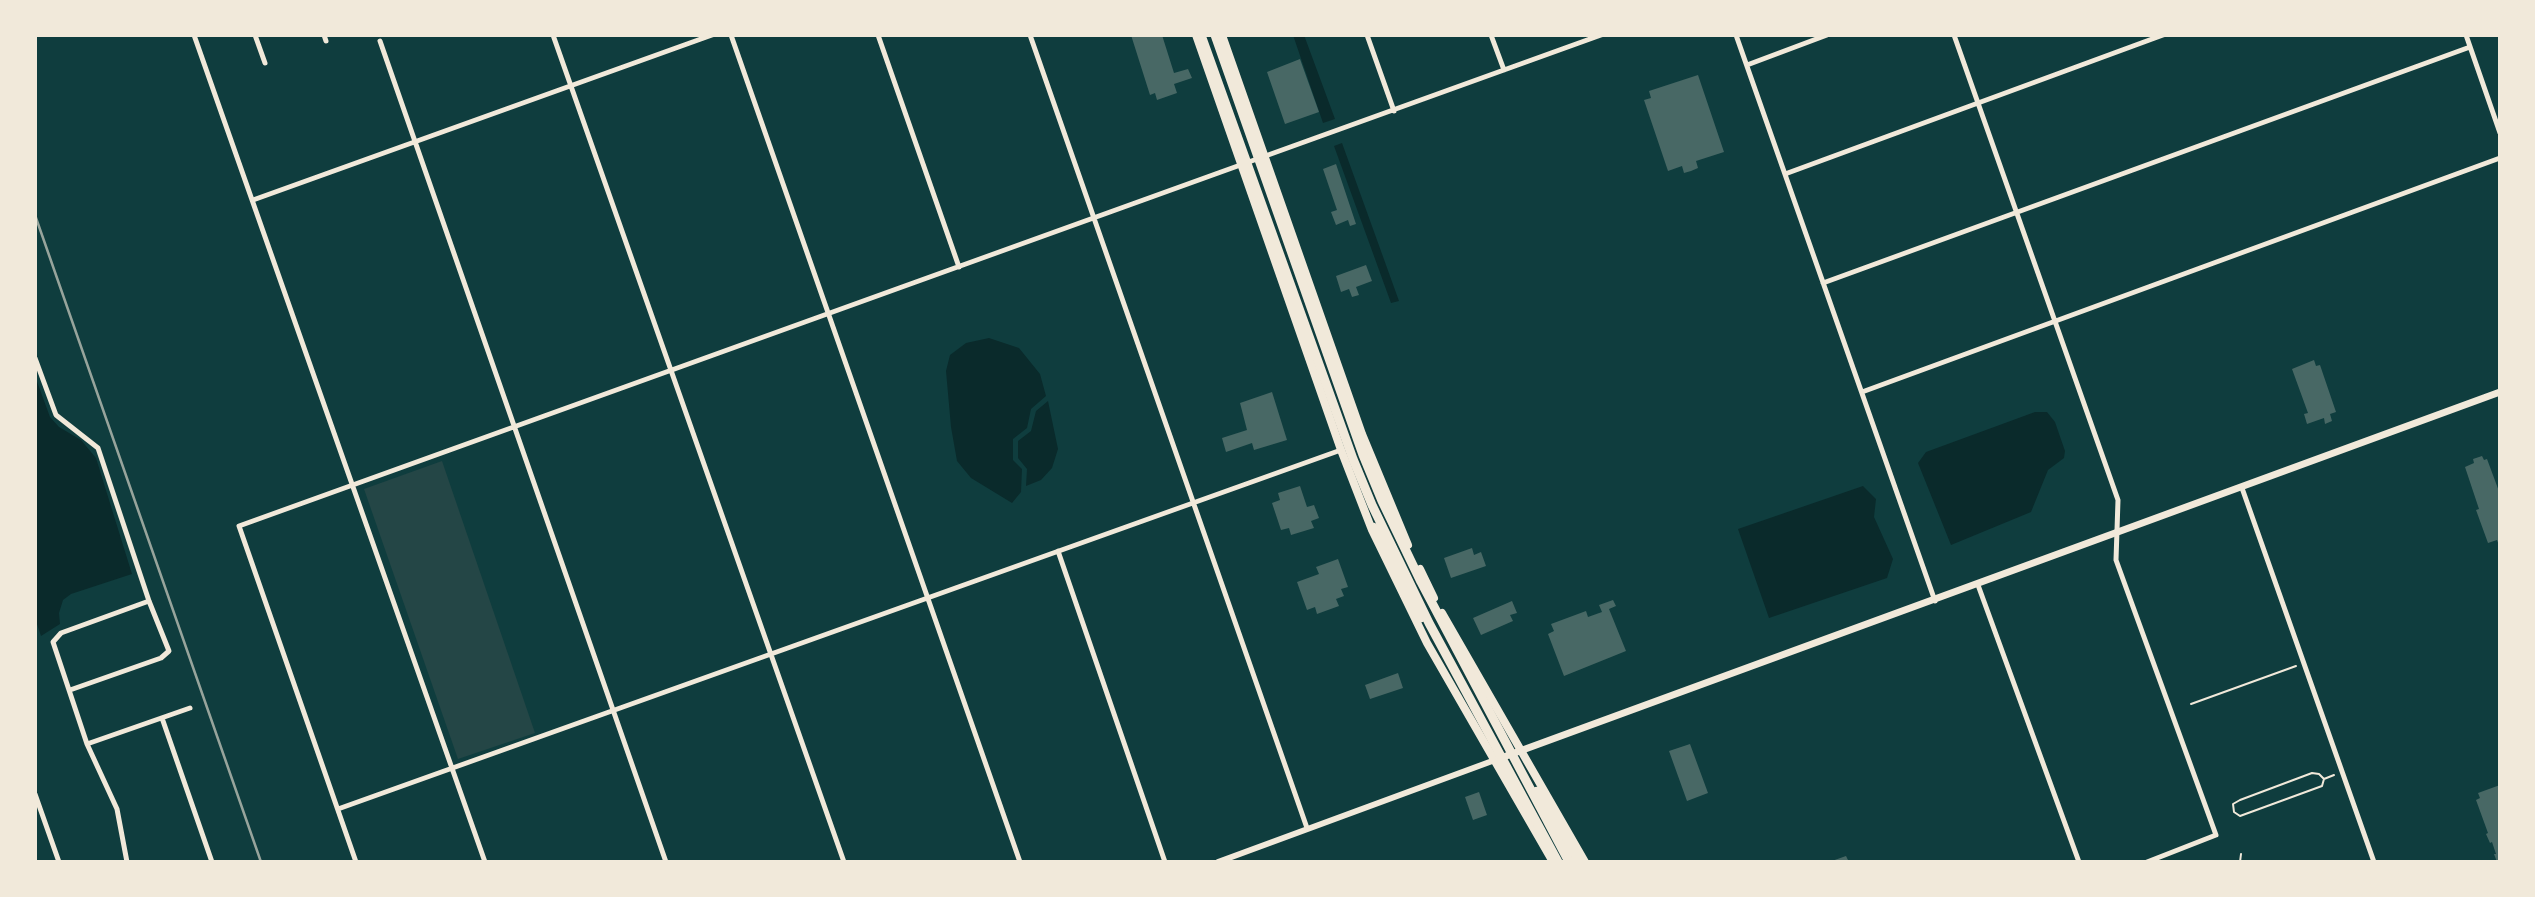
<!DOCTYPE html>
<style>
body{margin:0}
#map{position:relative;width:2535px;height:897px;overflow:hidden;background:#0f3d3e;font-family:"Noto Sans",sans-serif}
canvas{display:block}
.frame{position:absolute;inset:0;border:37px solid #f1e9da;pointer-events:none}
</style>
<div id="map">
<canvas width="2535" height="897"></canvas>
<div class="frame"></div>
</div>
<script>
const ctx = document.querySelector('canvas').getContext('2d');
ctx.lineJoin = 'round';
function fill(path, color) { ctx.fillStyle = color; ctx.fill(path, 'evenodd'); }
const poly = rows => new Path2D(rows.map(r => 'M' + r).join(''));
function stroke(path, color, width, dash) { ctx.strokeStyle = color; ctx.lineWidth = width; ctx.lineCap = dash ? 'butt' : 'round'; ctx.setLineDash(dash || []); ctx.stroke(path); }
const green = poly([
 [442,461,535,733,458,759,364,489]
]);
const water = poly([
 [1293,35,1304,35,1335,119,1323,123],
 [1342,143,1399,301,1391,303,1334,146],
 [989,338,1019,348,1040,374,1046,396,1031,409,1027,428,1013,439,1013,460,1022,469,1021,492,1012,503,971,478,957,461,951,427,946,371,950,355,966,343],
 [35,376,50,417,59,427,81,440,96,458,132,574,71,594,63,600,59,613,60,624,41,636,35,618],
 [1048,401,1058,449,1052,468,1041,480,1026,486,1027,469,1018,458,1018,441,1031,431,1036,411],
 [2035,412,2047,412,2055,422,2065,451,2064,458,2048,470,2031,512,1951,545,1918,463,1926,452],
 [1863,486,1876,499,1874,517,1893,559,1887,578,1769,618,1738,529]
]);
const building = poly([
 [1131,35,1162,35,1174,73,1188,69,1192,78,1174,84,1177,93,1157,100,1155,93,1150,95],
 [1300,59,1319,112,1285,124,1267,72],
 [1698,75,1724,152,1696,161,1698,168,1691,171,1684,173,1682,166,1668,171,1644,100,1651,98,1649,91],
 [1336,164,1356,224,1350,226,1348,220,1336,225,1331,212,1337,210,1323,169],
 [1366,265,1372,281,1356,287,1359,295,1352,297,1349,289,1341,292,1336,276],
 [2314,360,2316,366,2320,365,2336,412,2330,414,2332,421,2325,424,2324,418,2307,424,2304,414,2308,413,2292,369],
 [1272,392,1287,440,1254,450,1252,443,1226,452,1222,438,1247,430,1240,403],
 [2482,456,2484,460,2487,459,2500,494,2500,548,2497,540,2488,543,2476,510,2479,509,2465,467,2474,463,2473,459],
 [1300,486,1307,507,1314,505,1319,518,1311,521,1314,528,1291,535,1289,528,1281,530,1272,503,1280,500,1278,493],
 [1472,548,1474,555,1481,552,1486,566,1451,578,1444,558],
 [1338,559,1348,587,1341,589,1344,596,1336,599,1339,606,1317,614,1315,607,1307,610,1297,582,1319,574,1316,567],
 [1613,600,1616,606,1609,609,1626,651,1564,676,1548,634,1554,631,1551,624,1586,611,1588,617,1602,612,1599,605],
 [1512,601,1517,613,1510,615,1513,621,1481,635,1473,618],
 [1398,673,1403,688,1370,699,1365,685],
 [1690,744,1708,793,1687,801,1669,751],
 [2500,785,2500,862,2497,862,2494,854,2496,854,2492,842,2490,843,2486,834,2488,833,2476,800,2480,798,2478,793],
 [1479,792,1487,815,1473,820,1465,797],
 [1846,856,1849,862,1829,862]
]);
const path = poly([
 [2191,704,2296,666],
 [2324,779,2319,774,2312,773,2240,800,2233,804,2234,812,2240,816,2322,786,2324,779,2334,775],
 [2240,862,2241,854]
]);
const minor = poly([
 [194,35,485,862],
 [255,35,265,63],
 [324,35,326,41],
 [553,35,844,862],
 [731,35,1020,862],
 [878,35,959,267],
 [1030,35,1307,828],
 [1367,35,1394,111],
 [1491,35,1504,70],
 [1736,35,1935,601],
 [1954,35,2118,500,2116,560,2216,835,2147,862],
 [2466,35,2500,133],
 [380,41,666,862],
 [1747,65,1827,35],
 [1785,174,2163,35],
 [253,200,712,35],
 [1823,283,2470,47],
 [35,358,56,415,98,448,149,601,169,651,161,658,70,690],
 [1862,392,2500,158],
 [2242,488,2374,862],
 [1058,551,1165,862],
 [1978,585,2079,862],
 [162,718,212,862],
 [87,744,190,708],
 [35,794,59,862],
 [338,809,1341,450],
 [127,862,117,809,87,744,53,642,61,633,149,601],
 [356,862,239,526,1601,35]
]);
const tertiary = poly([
 [1218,862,1495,760]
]);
const secondary = poly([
 [1498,759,2500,392]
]);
const primary = poly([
 [1196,35,1341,450,1372,530,1427,643,1553,862],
 [1222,35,1362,434,1408,545],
 [1374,527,1383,537,1422,618],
 [1420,569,1434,598],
 [1442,613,1585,862],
 [1536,791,1576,862]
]);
const motorway = poly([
 [1201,35,1353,459,1372,505,1429,623,1558,862],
 [1215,35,1363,455,1382,501,1421,582,1569,862]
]);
const rail = poly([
 [35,215,261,862]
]);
fill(green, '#244646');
fill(water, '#0a2a2b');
fill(building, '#486865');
stroke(path, '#f1e9da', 2);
stroke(minor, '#f1e9da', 5);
stroke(tertiary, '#f1e9da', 6);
stroke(secondary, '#f1e9da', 7);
stroke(primary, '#f1e9da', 8);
stroke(motorway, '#f1e9da', 9);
stroke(rail, '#97a49c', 2.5);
</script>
